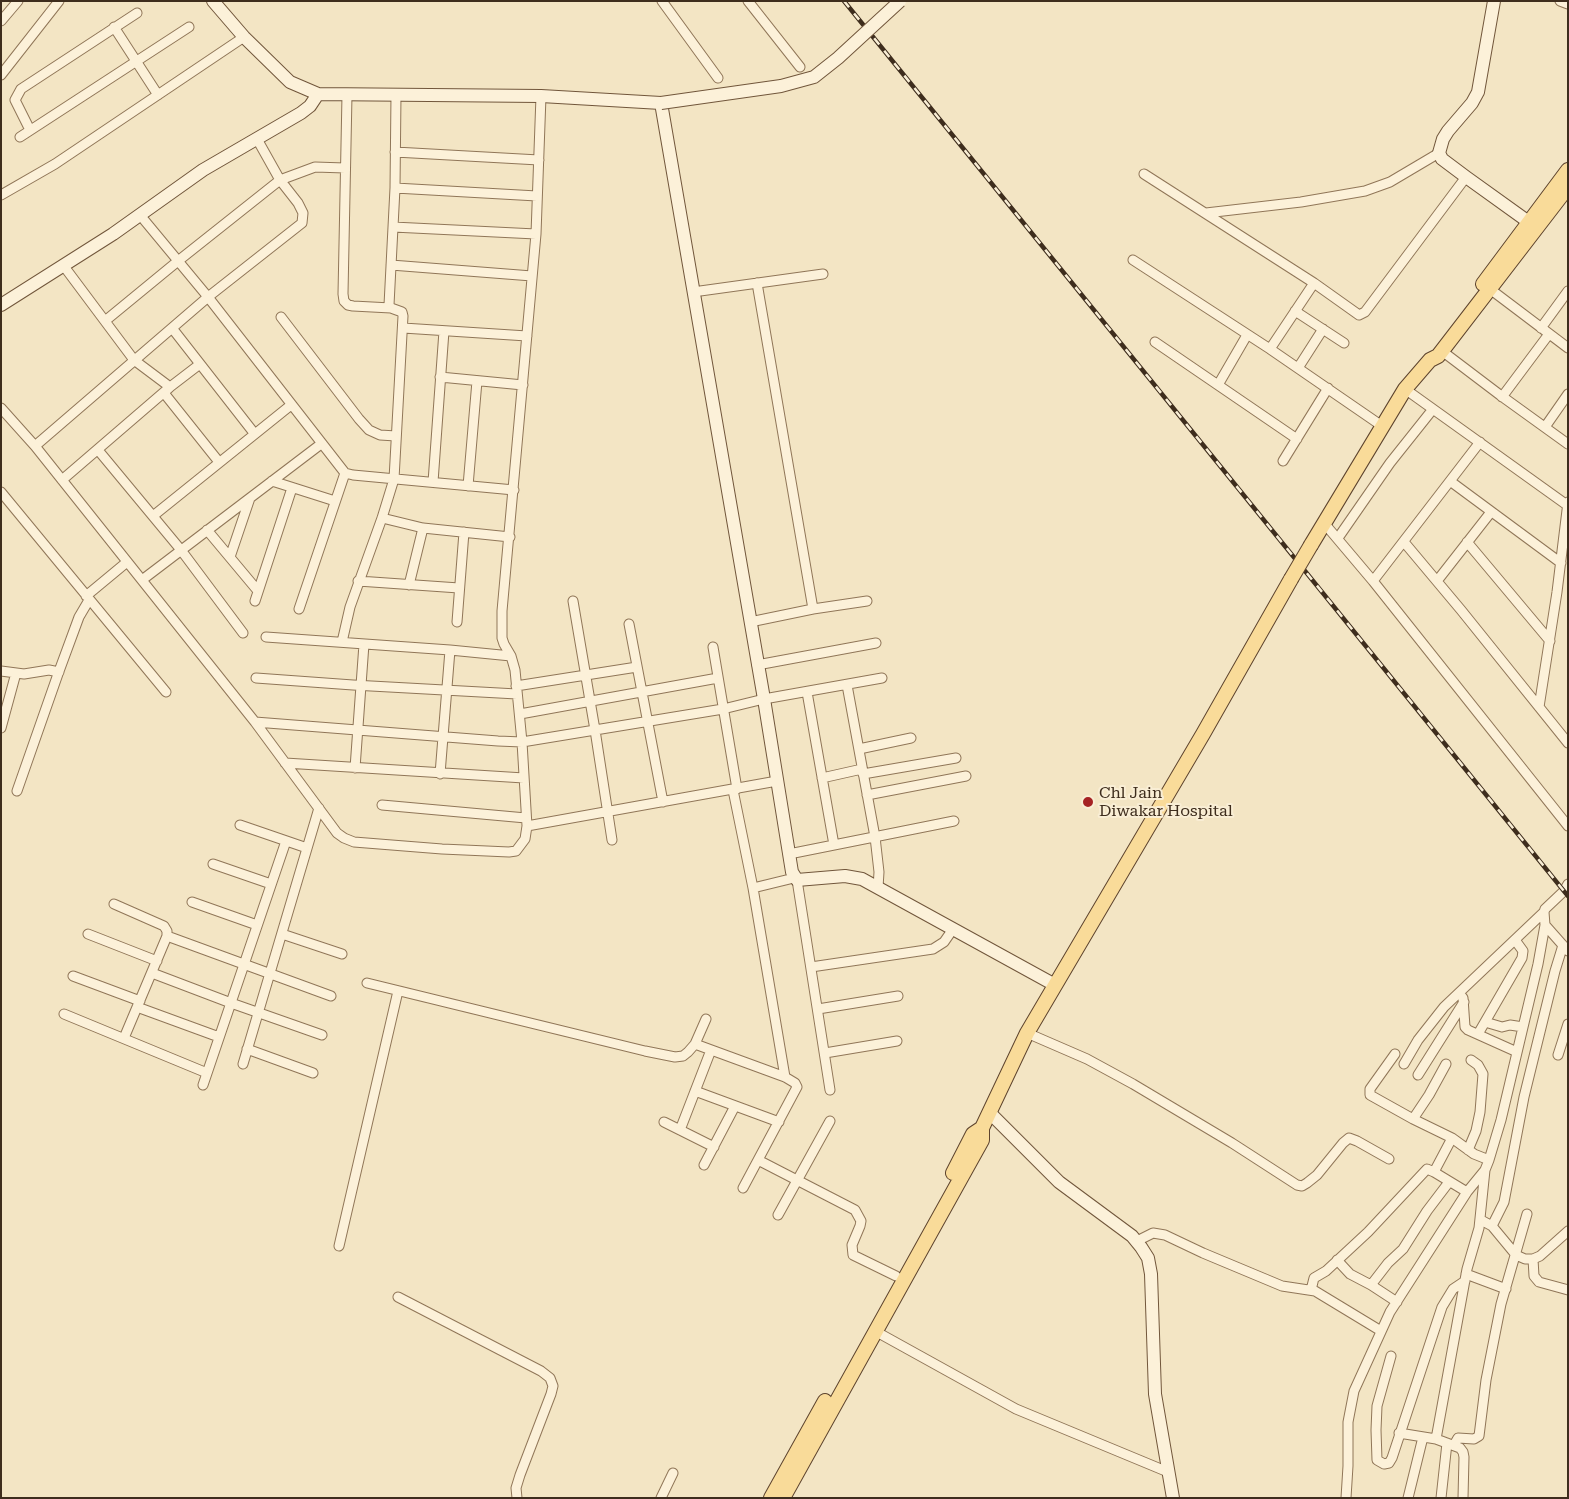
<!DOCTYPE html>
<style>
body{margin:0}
#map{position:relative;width:1569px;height:1499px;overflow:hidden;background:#f3e5c4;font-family:"Roboto Serif",serif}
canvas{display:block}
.frame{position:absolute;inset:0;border:2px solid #3e2d1d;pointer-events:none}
</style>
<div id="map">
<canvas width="1569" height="1499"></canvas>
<div class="frame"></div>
</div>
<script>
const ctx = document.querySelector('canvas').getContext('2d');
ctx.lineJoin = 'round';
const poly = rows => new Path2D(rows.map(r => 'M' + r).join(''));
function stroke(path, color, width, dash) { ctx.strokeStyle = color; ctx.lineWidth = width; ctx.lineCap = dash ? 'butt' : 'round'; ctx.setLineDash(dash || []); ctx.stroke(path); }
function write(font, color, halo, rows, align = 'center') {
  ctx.font = font + ' "Roboto Serif",serif'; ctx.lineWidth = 4; ctx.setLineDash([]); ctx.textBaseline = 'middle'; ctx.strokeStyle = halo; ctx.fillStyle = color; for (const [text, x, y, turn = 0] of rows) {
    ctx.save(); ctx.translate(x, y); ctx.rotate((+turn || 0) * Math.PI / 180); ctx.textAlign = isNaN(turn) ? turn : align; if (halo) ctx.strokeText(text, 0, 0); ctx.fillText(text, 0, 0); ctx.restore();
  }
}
const street = poly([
 [662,1,718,78],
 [748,1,800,67],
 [1560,1,1568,4],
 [1,21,18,1],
 [114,27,158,95],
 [1,75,59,1],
 [347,95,343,294,344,301,348,305,353,306,391,308],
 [30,130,15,100,21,89,137,13],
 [20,137,189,27],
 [395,152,539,160],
 [1144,174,1314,283,1359,315,1365,312,1466,177],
 [395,188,537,196],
 [1,195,55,164,244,37],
 [1206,213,1301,202,1365,191,1390,182,1439,153],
 [140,215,208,297,345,473,353,475,514,490],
 [393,227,536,234],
 [1133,260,1270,349,1382,426],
 [63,265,134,360,170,387],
 [391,265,532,276],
 [757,283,813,609],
 [1490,289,1568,348],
 [693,292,823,274],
 [1295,311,1344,343],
 [281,317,359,419,369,430,380,435,396,436],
 [105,321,178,261,280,180,315,167,345,168],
 [172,328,254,433],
 [403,328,527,336],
 [1541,328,1568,291],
 [1155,342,1297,439],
 [1270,349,1314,283],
 [1442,351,1500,395,1568,444],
 [1298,368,1323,329],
 [440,377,523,385],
 [1218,385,1247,335],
 [1405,389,1567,505],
 [164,393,219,462],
 [1502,397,1549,334],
 [1,408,35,446,255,722,337,833,344,838,354,842,442,849,509,852,516,851,525,839,527,826,522,742,515,670,511,656,504,644,502,638,502,611,536,234,541,96],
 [1545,427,1568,394],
 [35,446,208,297,302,223,303,213,298,203,280,180,257,139],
 [98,450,181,550,243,633],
 [1283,461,1328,388],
 [62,480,170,387,200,364],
 [272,481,335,501],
 [1450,481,1561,563],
 [433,482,444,331],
 [468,486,477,381],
 [1,492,166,692],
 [153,516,291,405],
 [382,518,423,528,510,537],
 [1324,523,1373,581,1568,826],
 [207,530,258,591],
 [1338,538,1390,463,1433,409],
 [1404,542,1461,610,1568,743],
 [1467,542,1550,641],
 [230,557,250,498],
 [142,580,321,444],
 [358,581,459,588],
 [1373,581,1480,442],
 [1437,581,1491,512],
 [409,585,423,528],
 [86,596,127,562],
 [255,601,292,488],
 [573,601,595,730,612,840],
 [299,609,345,473],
 [457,622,464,532],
 [750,622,813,609,867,601],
 [629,624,663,802],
 [266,637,450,650,511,656],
 [342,642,350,607,382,518,394,479,403,316,402,312,391,308,389,305,395,188,396,95],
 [713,647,737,789],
 [757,665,876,643],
 [1,671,24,674,49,670,59,672],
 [256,678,353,685,517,694],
 [847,685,875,837,879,872,878,888],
 [516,686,637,667],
 [807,692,834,845],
 [1539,707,1557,592,1568,502],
 [520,714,718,678],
 [255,722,498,741,522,742,723,709,764,699,882,678],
 [1,728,16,673],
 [859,749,911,738],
 [285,763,524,778],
 [355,768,364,644],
 [440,774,450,650],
 [863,774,956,758],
 [822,778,862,769],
 [733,790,753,888,785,1077],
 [17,791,58,674,79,617,89,600],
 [867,795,966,776],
 [382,805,526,818],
 [240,825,307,848],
 [527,826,777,781],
 [789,854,954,821],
 [213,864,271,884],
 [797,880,830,1090],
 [753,888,794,878],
 [192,902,257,925],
 [114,904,164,926,167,931,167,936,124,1038],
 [1545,925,1568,951],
 [88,934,157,961],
 [282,934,342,954],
 [167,936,331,996],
 [811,967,933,949,944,942,953,929],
 [152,973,231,1003,322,1035],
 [73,976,140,1001],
 [367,983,645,1051,675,1057,683,1056,688,1052,695,1044,706,1019],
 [1459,993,1463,998,1465,1027,1468,1030,1517,1052],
 [137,1007,219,1037],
 [818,1009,898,996],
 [64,1014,207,1073],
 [1485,1022,1502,1027,1510,1025,1523,1027],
 [1027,1033,1087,1059,1133,1084,1232,1143,1297,1185,1302,1186,1307,1183,1317,1175,1343,1143,1349,1138,1357,1141,1389,1159],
 [1478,1034,1522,958,1523,951,1515,940],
 [695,1044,785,1077,795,1083,797,1087,743,1188],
 [247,1049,313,1073],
 [825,1053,897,1041],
 [1395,1054,1370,1089,1370,1095,1413,1119,1452,1138,1474,1154,1489,1160],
 [1558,1055,1568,1024],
 [243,1064,319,808],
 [1404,1064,1418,1040,1444,1007,1544,912],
 [1418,1075,1464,1002],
 [203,1085,286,841],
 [695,1091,779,1122],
 [1413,1119,1429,1095,1446,1064],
 [664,1122,714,1147],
 [680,1130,711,1050],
 [1468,1150,1476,1131,1480,1112,1483,1074,1478,1065,1471,1060],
 [758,1160,855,1210,861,1221,860,1226,852,1245,853,1255,896,1276],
 [704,1165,735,1106],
 [1434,1172,1452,1138],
 [778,1215,830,1121],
 [1481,1220,1492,1226,1516,1255,1525,1259,1533,1259,1540,1256,1568,1231],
 [1492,1226,1504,1202,1524,1097,1555,971,1563,945],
 [1137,1241,1153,1233,1165,1235,1203,1253,1282,1286,1315,1291,1381,1331],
 [339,1246,398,991],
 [1533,1259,1534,1276,1539,1282,1568,1290],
 [1337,1260,1350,1274,1371,1285,1397,1302],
 [1466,1274,1506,1289],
 [1371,1285,1388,1263,1403,1249,1427,1211,1449,1182],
 [1311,1290,1314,1278,1326,1271,1368,1232,1427,1169,1434,1172,1467,1192],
 [398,1297,541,1371,550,1378,553,1386,551,1394,520,1475,516,1488,517,1498],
 [875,1331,1016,1409,1168,1472],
 [1391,1356,1377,1406,1376,1430,1377,1460,1384,1464,1389,1463,1392,1458,1442,1307,1453,1289,1465,1281],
 [1399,1433,1436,1439,1460,1448,1463,1452,1464,1457,1463,1498],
 [1436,1439,1467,1269,1479,1228,1485,1170],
 [1454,1445,1458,1438,1474,1439,1479,1436,1486,1380,1501,1304,1527,1214],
 [661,1498,673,1473],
 [1346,1498,1348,1466,1348,1422,1354,1391,1390,1312,1467,1192,1485,1170,1489,1160,1501,1120,1538,964,1545,925,1544,912,1545,909,1564,891,1568,884],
 [1408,1498,1423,1437],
 [1441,1498,1447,1443]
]);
const secondary = poly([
 [213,1,244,37,290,82,318,94,541,96,661,103,764,699,792,872,797,880,845,876,862,879,1055,985],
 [1494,1,1478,92,1472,103,1448,131,1443,139,1439,153,1442,159,1466,177,1537,228],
 [1,305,113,234,203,170,301,113,310,106,318,94],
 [990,1113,1059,1182,1132,1236,1141,1247,1148,1258,1151,1274,1155,1394,1173,1498]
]);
const primary = poly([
 [1483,284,1568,170],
 [1311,545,1405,389,1430,360,1438,356,1568,187],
 [953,1173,973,1134,982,1128],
 [771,1498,825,1401],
 [783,1498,982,1140,982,1128,1027,1033,1203,734,1291,579]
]);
const rail = poly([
 [844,1,1568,896]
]);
const secondaryBridge = poly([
 [661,103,781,86,814,77,838,58,900,1]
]);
const primaryBridge = poly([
 [1291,579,1311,545]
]);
const markers = [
 [1088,802,6,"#a52223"]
];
const poiNames = [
 ["Chl Jain",1099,793],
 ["Diwakar Hospital",1099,811]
];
stroke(street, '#907658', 11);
stroke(secondary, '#71563b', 14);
stroke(primary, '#5d432d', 16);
stroke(street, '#fcf1d9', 9);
stroke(secondary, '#fcf1d9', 12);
stroke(primary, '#f9db99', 14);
stroke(rail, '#3e2d1d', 4.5);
stroke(rail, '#f9eed5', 2.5, [8]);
stroke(secondaryBridge, '#71563b', 14, []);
stroke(primaryBridge, '#5d432d', 16, []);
stroke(secondaryBridge, '#fcf1d9', 12);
stroke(primaryBridge, '#f9db99', 14);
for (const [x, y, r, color] of markers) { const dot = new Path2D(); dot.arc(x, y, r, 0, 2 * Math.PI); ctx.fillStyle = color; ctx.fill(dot); stroke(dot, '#f9eed5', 2); }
write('16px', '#3e2d1d', '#f9eed5', poiNames, 'left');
</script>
